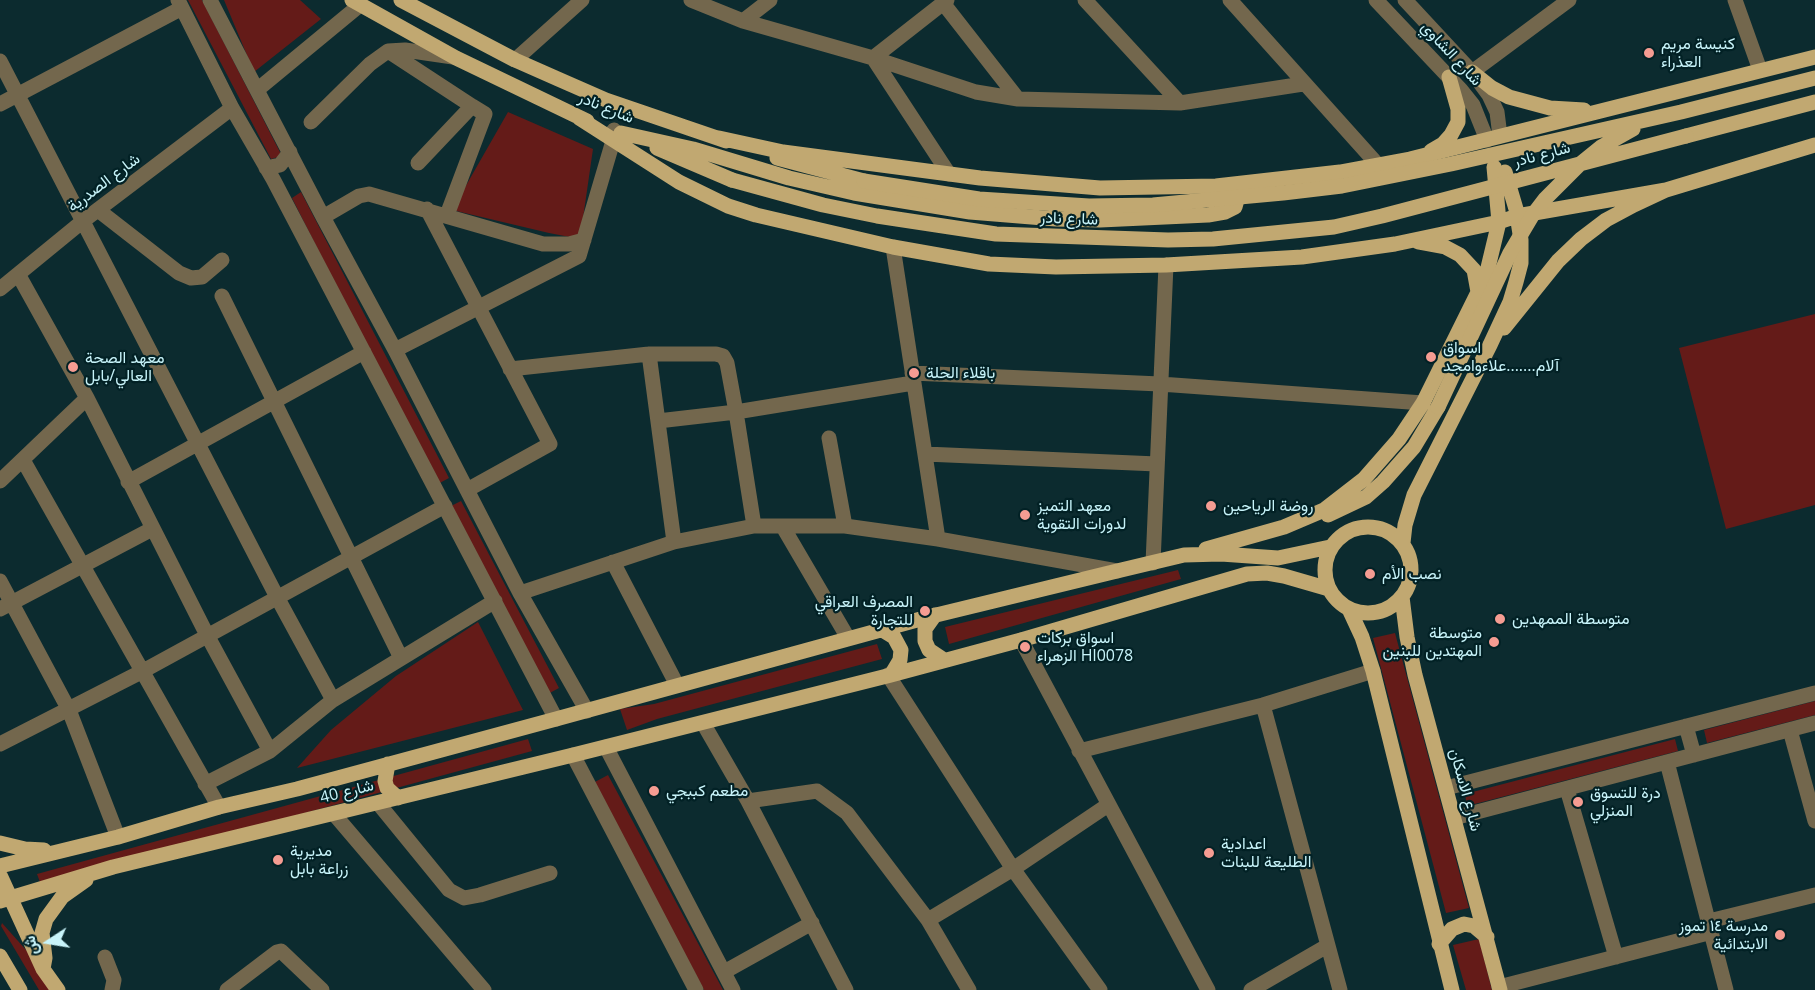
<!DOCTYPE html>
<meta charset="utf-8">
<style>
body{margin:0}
#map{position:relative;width:1815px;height:990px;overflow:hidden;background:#0c2b2f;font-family:"Open Sans",Vazirmatn,sans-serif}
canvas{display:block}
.north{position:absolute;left:18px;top:912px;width:60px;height:60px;-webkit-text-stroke:4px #022125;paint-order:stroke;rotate:258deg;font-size:16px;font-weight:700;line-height:24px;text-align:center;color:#c8f4fa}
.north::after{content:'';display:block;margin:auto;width:21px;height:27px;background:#c8f4fa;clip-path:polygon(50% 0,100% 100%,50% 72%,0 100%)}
</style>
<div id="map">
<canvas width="1815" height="990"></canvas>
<div class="north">ش</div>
</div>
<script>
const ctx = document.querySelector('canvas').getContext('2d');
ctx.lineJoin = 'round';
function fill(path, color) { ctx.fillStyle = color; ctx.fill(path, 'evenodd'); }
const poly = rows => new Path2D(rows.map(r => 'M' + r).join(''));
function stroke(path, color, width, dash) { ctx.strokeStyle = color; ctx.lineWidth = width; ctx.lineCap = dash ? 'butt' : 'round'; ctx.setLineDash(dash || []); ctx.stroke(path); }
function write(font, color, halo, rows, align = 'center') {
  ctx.font = font + ' "Open Sans",Vazirmatn,sans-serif'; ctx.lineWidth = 4.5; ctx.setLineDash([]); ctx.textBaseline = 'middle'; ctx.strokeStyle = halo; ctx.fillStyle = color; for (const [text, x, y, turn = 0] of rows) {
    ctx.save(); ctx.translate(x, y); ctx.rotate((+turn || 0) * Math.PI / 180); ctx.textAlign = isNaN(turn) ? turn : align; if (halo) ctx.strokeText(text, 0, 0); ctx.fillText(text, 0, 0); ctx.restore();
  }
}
const green = poly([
 [188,0,202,0,282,156,271,159],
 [224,0,300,0,321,19,254,72],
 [508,112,593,149,580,239,549,233,452,210],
 [301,192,449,478,436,485,292,198],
 [1815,314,1815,505,1726,529,1679,348],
 [461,501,559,688,546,695,445,509],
 [1178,570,1181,579,949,644,945,627],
 [478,622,523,710,297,768,331,730,396,676],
 [1395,633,1469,908,1446,913,1373,638],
 [877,644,882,659,657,719,627,730,620,709,654,704],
 [1815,701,1815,715,1707,743,1704,730],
 [528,739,532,751,41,885,37,874],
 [1675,739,1678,751,1467,806,1465,794],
 [608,775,723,990,704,990,593,783],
 [2,923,43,969,56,990,39,990,1,926],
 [1479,939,1492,990,1466,990,1453,945]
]);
const minor = poly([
 [178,0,232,108,273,179,556,719],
 [210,0,323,217,395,350,520,593,587,711],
 [691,0,743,21,873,58,976,92,1018,99,1180,103,1303,84],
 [947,0,873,58,949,174],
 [1085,0,1180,103],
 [1230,0,1378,165],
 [1376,0,1461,90,1473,105,1487,140],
 [1405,0,1472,72,1489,95,1497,112,1500,136],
 [1735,0,1760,70],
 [943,3,1018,99],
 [743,21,770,0],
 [388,51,472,106,418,163],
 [515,60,582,0],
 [0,61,277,597,333,700],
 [1472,72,1569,0],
 [257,90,360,5],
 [0,104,182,8],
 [311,122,370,64,388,51,405,50,453,57],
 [266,168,280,165,290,152],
 [427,209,550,444,467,490],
 [98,210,179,273,191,278,202,277,222,260],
 [447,215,485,114,472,106],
 [323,217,359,196,369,194,543,244,569,244,584,240],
 [893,247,938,539],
 [18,274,87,398,207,635,270,751],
 [0,289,83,221,232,108],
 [222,296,401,658],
 [395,350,579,256,613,141,614,130],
 [649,354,674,542],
 [510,369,649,354,716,354,723,356,727,363,736,412,754,526],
 [912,373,1160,384,1423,403],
 [658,421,736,412,913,383],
 [829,438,845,526],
 [925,454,1157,464],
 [23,460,219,807],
 [0,481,87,398],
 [128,482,364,352],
 [783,527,848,638],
 [613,562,677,685],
 [1153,563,1166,265],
 [0,581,69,710,118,837],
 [520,593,674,542,754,526,845,526,938,539,1117,571],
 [0,609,152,529],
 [1021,640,1208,990],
 [888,675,1013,869,1100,990],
 [1263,705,1340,990],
 [703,723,748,801,846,990],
 [1686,726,1694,755],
 [1790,730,1815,821],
 [0,744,143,671,445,506],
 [606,747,733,990],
 [1079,751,1263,705,1373,671],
 [573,755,696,990],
 [1667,762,1726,990],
 [205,784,270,751,333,700,495,601],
 [1446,788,1815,693],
 [1567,789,1616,957],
 [748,801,817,791,847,813,928,920,969,990],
 [378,803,449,890,464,898,480,895,550,873],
 [334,814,484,990],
 [1454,818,1815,723],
 [928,920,1013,869,1108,805],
 [1709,921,1815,895],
 [105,957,114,980,112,990],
 [724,972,812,923],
 [1499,987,1712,932],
 [227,990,277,952,281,951,322,990],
 [1251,990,1327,946]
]);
const major = poly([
 [352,0,456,58,587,121],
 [401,0,515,60,558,79,606,100,726,141],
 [1472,72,1492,88,1509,97,1550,108,1584,110],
 [579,118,679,182,728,206,756,215,893,247,989,264,1056,267,1166,265,1302,257,1395,244,1499,222,1517,216,1666,190],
 [621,133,693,149,789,178,854,193,970,212,1056,219,1100,220,1208,215,1225,212,1235,207,1238,196,1235,190,1231,188],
 [1686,136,1815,102],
 [719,138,783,152,980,178,1100,188,1216,186,1340,172,1410,159,1815,57],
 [657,148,732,180],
 [1431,151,1443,144,1451,135,1458,122,1458,109,1449,77],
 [777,158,864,181],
 [1418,242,1445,247,1460,255,1474,270,1478,292],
 [1504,328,1558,261,1581,239,1606,220,1634,205,1666,190,1815,145],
 [1328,515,1366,497,1383,482,1414,447,1438,407],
 '1325 570a43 43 0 1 1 86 0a43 43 0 1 1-86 0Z',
 [1403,543,1405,525,1414,495,1490,345,1510,302,1516,282,1521,263,1521,240,1516,209,1505,172],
 [1206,549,1284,527,1324,510,1364,479,1399,439,1423,403,1486,276,1499,222,1494,167],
 [1402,597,1407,637,1415,675,1500,990],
 [1349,609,1362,637,1373,671,1452,990],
 [935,615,925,629,925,641,929,650,944,660],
 [881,629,894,637,901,650,900,660,891,675],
 [388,764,385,781,387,788,398,798],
 [0,843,25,849,44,850],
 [0,866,118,837,219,807,297,789,556,719,928,617,1117,571,1184,555,1221,554,1278,558,1330,547],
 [0,875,43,969,58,990],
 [0,901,113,867,573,755,891,675,1021,640,1247,574,1267,573,1284,576,1329,589],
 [1439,944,1452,929,1464,924,1474,926,1487,937],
 [0,956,20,990],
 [43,969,45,958,42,933,46,919,62,897,86,880]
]);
const majorBridge = poly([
 [732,180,823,205,877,216,996,234,1168,240,1213,239,1334,227,1382,216,1686,136],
 [864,181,979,199,1089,206,1153,205,1283,193,1342,186,1451,164,1681,112,1815,78],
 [1438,407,1510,253,1532,216,1545,199,1580,164,1601,147,1633,129]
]);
const markers = [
 [1649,53,6,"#f59c92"],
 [1431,357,6,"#f59c92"],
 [73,367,6,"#f59c92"],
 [914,373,6,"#f59c92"],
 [1211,506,6,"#f59c92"],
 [1025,515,6,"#f59c92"],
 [1370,574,6,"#f59c92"],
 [925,611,6,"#f59c92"],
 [1500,619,6,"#f59c92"],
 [1494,642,6,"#f59c92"],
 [1025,647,6,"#f59c92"],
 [654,791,6,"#f59c92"],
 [1578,802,6,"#f59c92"],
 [1209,853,6,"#f59c92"],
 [278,860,6,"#f59c92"],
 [1780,935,6,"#f59c92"]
];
const poiNames = [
 ["كنيسة مريم",1661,44],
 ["العذراء",1661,62],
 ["اسواق",1443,348],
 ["آلام.......علاءوامجد",1443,366],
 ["معهد الصحة",85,358],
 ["العالي/بابل",85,376],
 ["باقلاء الحلة",926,373],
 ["معهد التميز",1037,506],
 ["لدورات التقوية",1037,524],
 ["روضة الرياحين",1223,506],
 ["نصب الأم",1382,574],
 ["المصرف العراقي",913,602,"right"],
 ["للتجارة",913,620,"right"],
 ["متوسطة الممهدين",1512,619],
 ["متوسطة",1482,633,"right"],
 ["المهتدين للبنين",1482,651,"right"],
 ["اسواق بركات",1037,638],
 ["الزهراء Hl0078",1037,656],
 ["مطعم كببجي",666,791],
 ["درة للتسوق",1590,793],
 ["المنزلي",1590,811],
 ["اعدادية",1221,844],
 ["الطليعة للبنات",1221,862],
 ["مديرية",290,851],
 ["زراعة بابل",290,869],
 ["مدرسة ١٤ تموز",1768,926,"right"],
 ["الابتدائية",1768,944,"right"]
];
const streetNames = [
 ["شارع الشاوي",1451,54,47],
 ["شارع نادر",606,108,22],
 ["شارع نادر",1542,155,-15],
 ["شارع الصدرية",104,183,-37],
 ["شارع نادر",1069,219,2],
 ["شارع الاسكان",1465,790,75],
 ["شارع 40",347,792,-14]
];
fill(green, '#641b18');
stroke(minor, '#73674d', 15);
stroke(major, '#c1a871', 15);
stroke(majorBridge, '#c1a871', 15);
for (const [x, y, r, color] of markers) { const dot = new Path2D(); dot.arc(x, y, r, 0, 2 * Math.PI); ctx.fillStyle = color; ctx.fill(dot); stroke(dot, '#022125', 2); }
write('16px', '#c8f4fa', '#022125', poiNames, 'left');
write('16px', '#c8f4fa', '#022125', streetNames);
</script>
